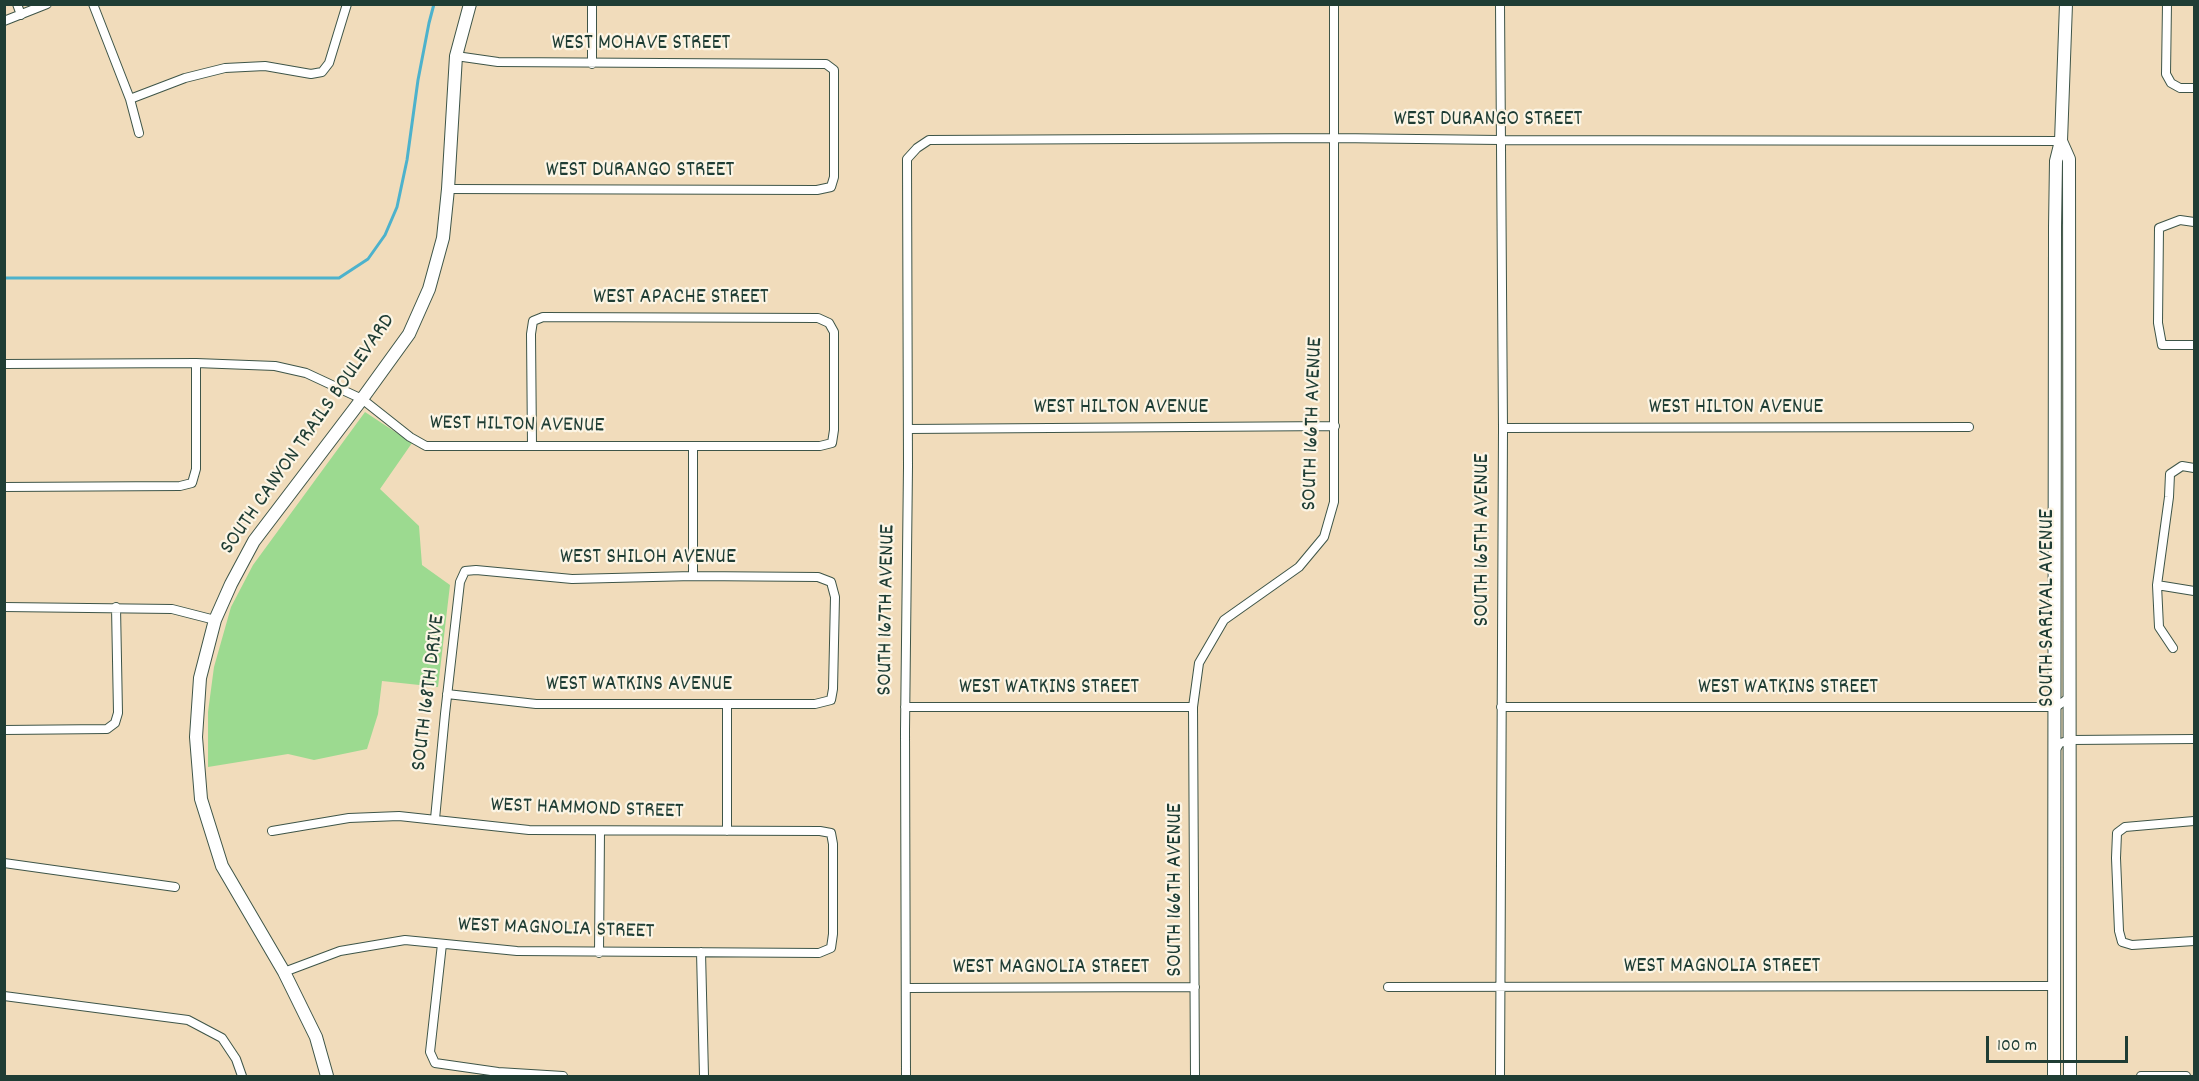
<!DOCTYPE html>
<style>
body{margin:0}
#map{position:relative;width:2199px;height:1081px;overflow:hidden;background:#f1dcbb;font-family:Dekko,sans-serif}
canvas{display:block}
.frame{position:absolute;inset:0;border:6px solid #1f3d34;pointer-events:none}
.scale{position:absolute;left:1986px;top:1036px;width:142px;height:27px;box-sizing:border-box;border:3px solid #1f3d34;border-top:0;padding-left:8px;font-size:18px;line-height:21px;white-space:nowrap;color:#1f3d34;-webkit-text-stroke:4px #fcf5e5;paint-order:stroke}
</style>
<div id="map">
<canvas width="2199" height="1081"></canvas>
<div class="frame"></div>
<div class="scale">100 m</div>
</div>
<script>
const ctx = document.querySelector('canvas').getContext('2d');
ctx.lineJoin = 'round';
function fill(path, color) { ctx.fillStyle = color; ctx.fill(path, 'evenodd'); }
const poly = rows => new Path2D(rows.map(r => 'M' + r).join(''));
function stroke(path, color, width, dash) { ctx.strokeStyle = color; ctx.lineWidth = width; ctx.lineCap = dash ? 'butt' : 'round'; ctx.setLineDash(dash || []); ctx.stroke(path); }
function write(font, color, halo, rows, align = 'center') {
  ctx.font = font + ' Dekko,sans-serif'; ctx.lineWidth = 4.5; ctx.setLineDash([]); ctx.textBaseline = 'middle'; ctx.strokeStyle = halo; ctx.fillStyle = color; for (const [text, x, y, turn = 0] of rows) {
    ctx.save(); ctx.translate(x, y); ctx.rotate((+turn || 0) * Math.PI / 180); ctx.textAlign = isNaN(turn) ? turn : align; if (halo) ctx.strokeText(text, 0, 0); ctx.fillText(text, 0, 0); ctx.restore();
  }
}
const green = poly([
 [365,412,412,443,380,489,419,526,422,565,450,585,438,687,382,681,378,714,367,749,314,760,288,754,208,767,208,712,214,667,231,607,253,565]
]);
const stream = poly([
 [4,278,339,278,368,259,385,235,397,207,407,160,418,80,429,23,434,4]
]);
const street = poly([
 [17,4,21,15],
 [93,4,130,99,139,133],
 [592,4,592,64],
 [2167,4,2166,74,2171,83,2180,88,2194,88],
 [4,21,47,4],
 [130,99,185,78,225,68,265,66,311,74,322,72,329,63,347,4],
 [448,189,817,190,831,187,834,177,834,70,826,64,498,62,456,56],
 [2194,222,2180,220,2159,228,2158,323,2162,345,2194,345],
 [4,364,196,363,275,366,306,373,362,399,410,437,426,446,820,446,832,443,834,430,834,332,829,323,818,318,543,317,533,321,531,334,532,446],
 [1503,428,1969,427],
 [908,429,1335,426],
 [693,446,693,576],
 [4,487,180,486,192,483,196,469,196,363],
 [2157,585,2194,591],
 [4,607,172,609,215,620],
 [2173,648,2159,627,2157,585,2169,497,2170,474,2182,466,2194,468],
 [727,704,727,831],
 [905,707,1193,707],
 [1501,707,2056,707,2070,697],
 [4,730,107,729,115,723,118,713,116,607],
 [2056,749,2060,743,2071,740,2194,739],
 [435,819,445,714,460,582,465,571,476,570,572,579,693,576,818,577,831,582,835,597,833,689,831,700,815,704,536,704,447,694],
 [2194,821,2125,827,2117,833,2116,858,2119,931,2122,942,2132,945,2194,941],
 [272,831,349,818,399,816,529,830,820,831,831,833,833,844,833,934,831,948,819,953,517,951,405,940,340,951,284,972],
 [4,863,175,887],
 [442,944,430,1052,435,1063,498,1072,563,1076],
 [701,952,704,1076],
 [599,953,600,831],
 [1388,987,2056,986],
 [906,988,1195,987],
 [4,996,188,1020,222,1038,236,1059,242,1076],
 [906,1076,905,730,908,466,907,159,917,148,929,140,1335,138,1500,140,2061,141],
 [1195,1076,1193,707,1199,663,1224,620,1299,567,1324,537,1334,502,1334,4],
 [1500,1076,1503,428,1500,4],
 [2141,1076,2186,1076]
]);
const secondary = poly([
 [2061,141,2069,159,2070,1076],
 [327,1076,316,1037,284,972,222,866,201,799,196,737,200,678,215,620,231,584,254,541,362,399,409,334,429,289,443,238,448,189,456,56,470,4],
 [2054,1076,2055,227,2056,161,2061,141,2066,4]
]);
const streetNames = [
 ["WEST MOHAVE STREET",641,45],
 ["WEST DURANGO STREET",1488,121],
 ["WEST DURANGO STREET",640,172],
 ["WEST APACHE STREET",681,299],
 ["WEST HILTON AVENUE",1121,409],
 ["WEST HILTON AVENUE",1736,409],
 ["SOUTH 166TH AVENUE",1314,424,-88],
 ["WEST HILTON AVENUE",517,426,1],
 ["SOUTH CANYON TRAILS BOULEVARD",309,435,-55],
 ["SOUTH 165TH AVENUE",1484,540,-90],
 ["WEST SHILOH AVENUE",648,559],
 ["SOUTH SARIVAL AVENUE",2049,608,-90],
 ["SOUTH 167TH AVENUE",888,610,-89],
 ["WEST WATKINS AVENUE",639,686],
 ["WEST WATKINS STREET",1049,689],
 ["WEST WATKINS STREET",1788,689],
 ["SOUTH 168TH DRIVE",430,693,-83],
 ["WEST HAMMOND STREET",587,810,2],
 ["SOUTH 166TH AVENUE",1177,890,-90],
 ["WEST MAGNOLIA STREET",556,930,2],
 ["WEST MAGNOLIA STREET",1722,968],
 ["WEST MAGNOLIA STREET",1051,969]
];
fill(green, '#9cda90');
stroke(stream, '#4db2cc', 3);
stroke(street, '#3e5548', 10);
stroke(secondary, '#3e5548', 14);
stroke(street, '#fff', 8);
stroke(secondary, '#fff', 12);
write('22px', '#1f3d34', '#fcf5e5', streetNames);
</script>
